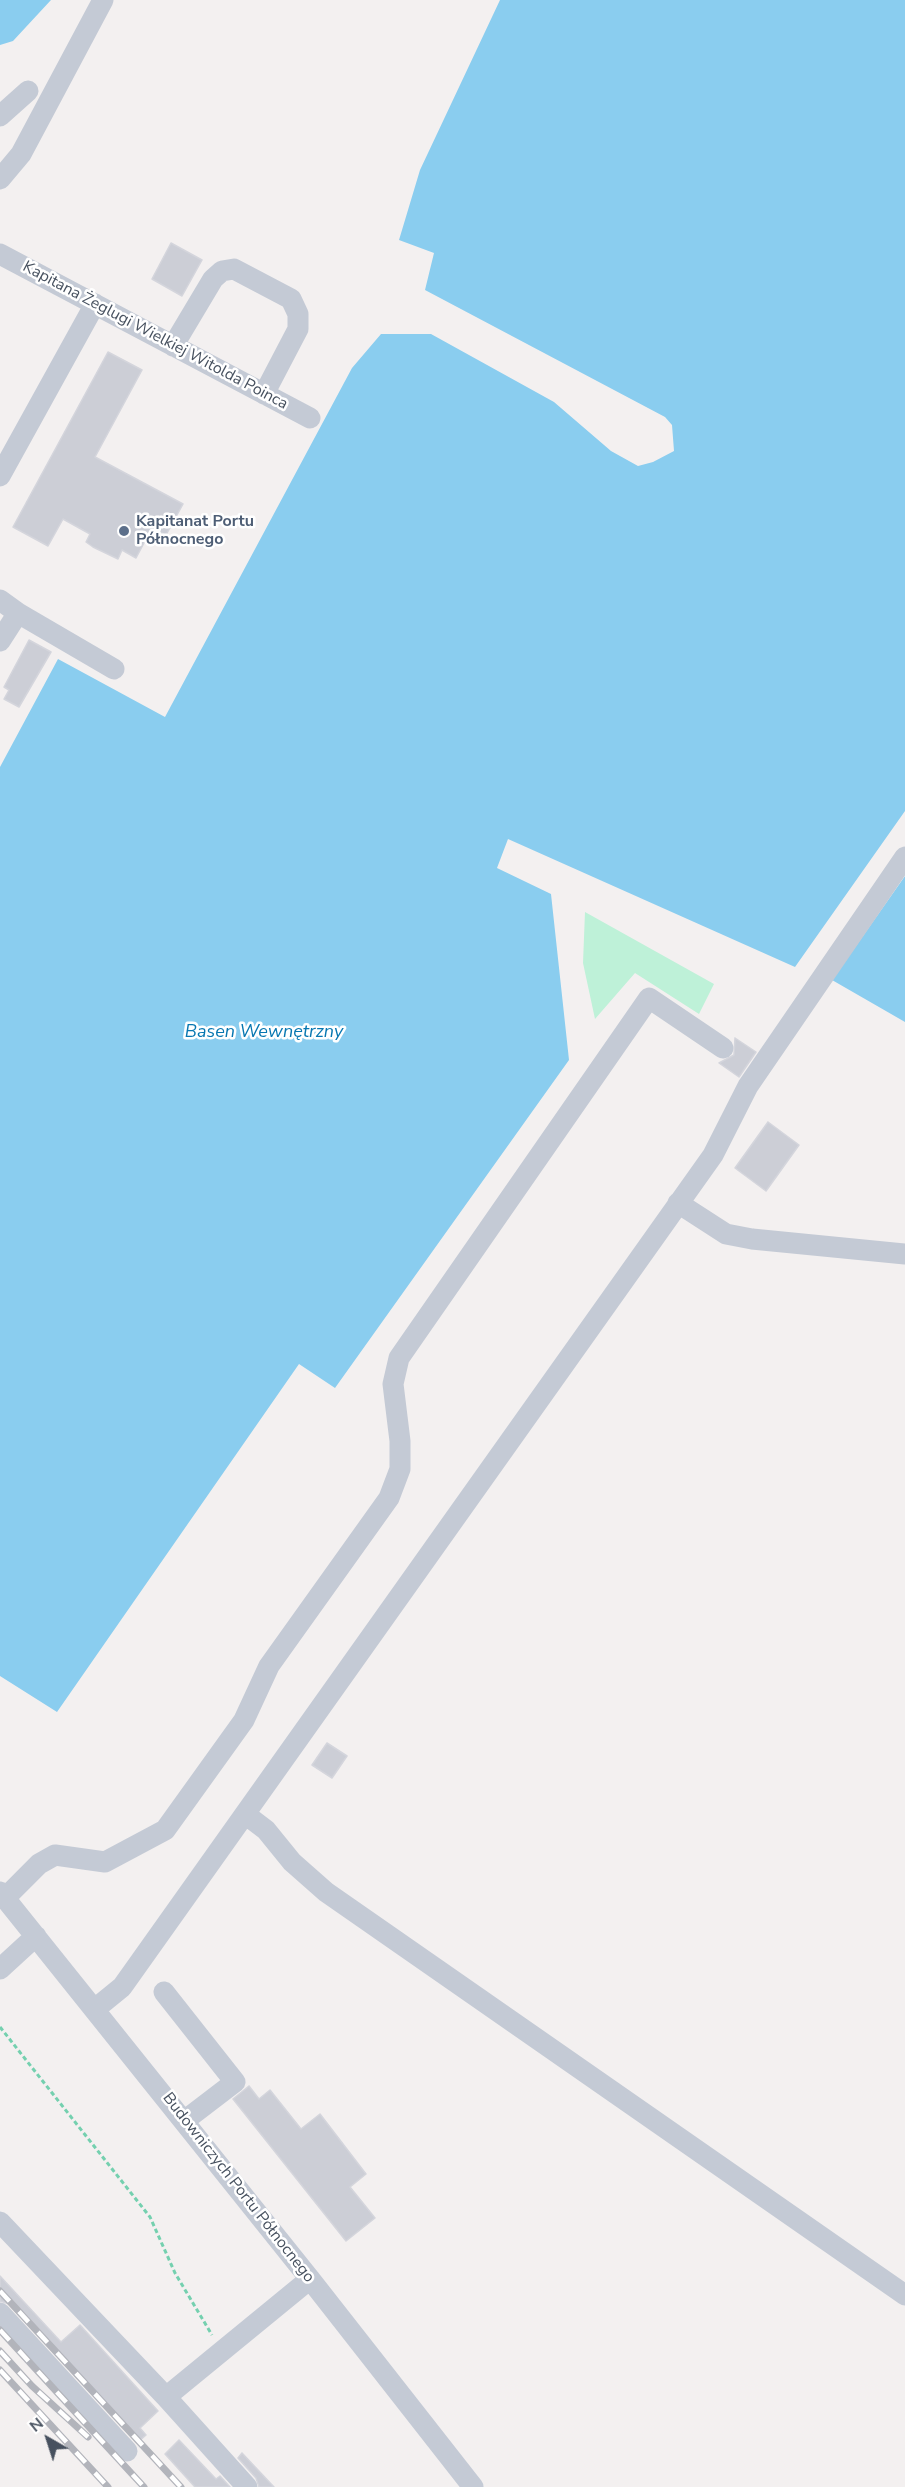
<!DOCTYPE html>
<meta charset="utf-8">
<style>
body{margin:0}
#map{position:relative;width:905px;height:2487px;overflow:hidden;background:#f3f0f0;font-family:"Nunito Sans",sans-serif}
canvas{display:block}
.north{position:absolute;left:18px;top:2409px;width:60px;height:60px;-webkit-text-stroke:4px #fff;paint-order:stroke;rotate:321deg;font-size:16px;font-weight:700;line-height:24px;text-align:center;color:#47515f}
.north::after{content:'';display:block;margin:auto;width:21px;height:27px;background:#47515f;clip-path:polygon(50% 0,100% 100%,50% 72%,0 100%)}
</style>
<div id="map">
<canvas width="905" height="2487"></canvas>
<div class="north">N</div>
</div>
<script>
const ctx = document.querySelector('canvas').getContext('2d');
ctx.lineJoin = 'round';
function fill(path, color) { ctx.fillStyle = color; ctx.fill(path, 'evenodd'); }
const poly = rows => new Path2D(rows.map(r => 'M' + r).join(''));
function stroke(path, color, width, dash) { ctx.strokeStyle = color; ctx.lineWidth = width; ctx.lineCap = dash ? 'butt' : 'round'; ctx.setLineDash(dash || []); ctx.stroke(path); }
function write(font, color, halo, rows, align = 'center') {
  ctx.font = font + ' "Nunito Sans",sans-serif'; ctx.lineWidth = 5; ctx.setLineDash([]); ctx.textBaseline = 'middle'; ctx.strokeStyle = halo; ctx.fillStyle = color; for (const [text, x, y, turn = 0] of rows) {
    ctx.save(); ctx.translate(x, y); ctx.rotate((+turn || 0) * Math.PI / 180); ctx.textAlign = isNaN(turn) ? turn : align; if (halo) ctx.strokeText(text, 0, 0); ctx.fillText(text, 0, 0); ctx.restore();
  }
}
const green = poly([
 [585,912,714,984,699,1014,635,973,595,1019,583,963]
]);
const water = poly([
 [0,0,51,0,13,41,0,45],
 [500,0,905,0,905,811,795,967,508,839,497,868,551,894,569,1060,335,1388,299,1364,57,1712,0,1676,0,767,58,659,165,717,352,368,381,334,431,334,554,402,611,451,638,466,653,462,674,451,672,425,665,417,425,290,434,253,399,240,420,170],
 [905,876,905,1022,832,980]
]);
const building = poly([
 [171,243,202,260,182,296,152,279,171,243],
 [108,352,142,370,95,457,183,504,166,535,152,528,136,558,122,550,118,559,93,547,86,542,90,534,63,519,48,546,13,527,108,352],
 [29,640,51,652,19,707,4,699,9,690,4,687,29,640],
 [735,1038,756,1052,739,1077,719,1063,734,1055,735,1038],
 [768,1122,799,1145,766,1191,735,1168,768,1122],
 [327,1743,347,1756,332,1778,312,1765,327,1743],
 [249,2086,259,2099,270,2090,301,2129,320,2114,366,2174,350,2187,375,2218,346,2241,233,2099,249,2086],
 [0,2276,61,2342,80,2325,158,2411,140,2428,146,2435,137,2443,9,2304,0,2301,0,2276],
 [179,2440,216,2479,220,2476,230,2487,195,2487,165,2454,179,2440],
 [242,2453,274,2487,259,2487,256,2478,238,2458,242,2453]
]);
const path = poly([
 [0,2027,150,2217,175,2273,212,2335]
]);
const minor = poly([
 [0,116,28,91],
 [0,179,21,154,103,0],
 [0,254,310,418],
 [173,346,213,279,222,271,234,269,291,299,298,314,298,329,264,394],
 [0,476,95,304],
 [0,600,18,613],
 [0,641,18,613,114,669],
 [678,1203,726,1234,752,1239,905,1254],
 [245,1814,266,1830,292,1862,326,1892,905,2295],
 [0,1892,310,2279,473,2487],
 [5,1898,39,1864,55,1855,105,1862,165,1830,244,1720,269,1666,389,1498,400,1469,400,1441,393,1384,399,1358,649,998,723,1048],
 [0,1969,36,1936],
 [164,1992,235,2082,184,2121],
 [95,2009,122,1987,713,1155,748,1086,905,857],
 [0,2222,166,2397],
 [0,2313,127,2451],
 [247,2487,166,2397,310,2279]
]);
const rail = poly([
 [0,2291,181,2487],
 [0,2330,144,2487],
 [0,2351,32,2386,88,2437],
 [0,2370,108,2487]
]);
const markers = [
 [124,531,6,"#5c6f8a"]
];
const streetNames = [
 ["Kapitana Żeglugi Wielkiej Witolda Poinca",155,336,28],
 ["Budowniczych Portu Północnego",238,2188,52]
];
const serviceNames = [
 ["Kapitanat Portu",136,522],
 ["Północnego",136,540]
];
const waterNames = [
 ["Basen Wewnętrzny",264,1033]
];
fill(green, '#bef1d8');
fill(water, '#8acdef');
fill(building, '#ccced6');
stroke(building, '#d4d5dc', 1.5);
stroke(path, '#74d0af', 3, [4.5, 3]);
stroke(minor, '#c4cad5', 21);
stroke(rail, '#b2b4bb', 7);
stroke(rail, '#fff', 4.5, [14]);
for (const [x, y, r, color] of markers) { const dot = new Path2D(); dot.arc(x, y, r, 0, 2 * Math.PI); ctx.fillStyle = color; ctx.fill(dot); stroke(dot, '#fff', 2); }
write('16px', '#47515f', '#fff', streetNames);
write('bold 16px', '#4e5e75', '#fff', serviceNames, 'left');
write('italic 18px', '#0777b1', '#fff', waterNames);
</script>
